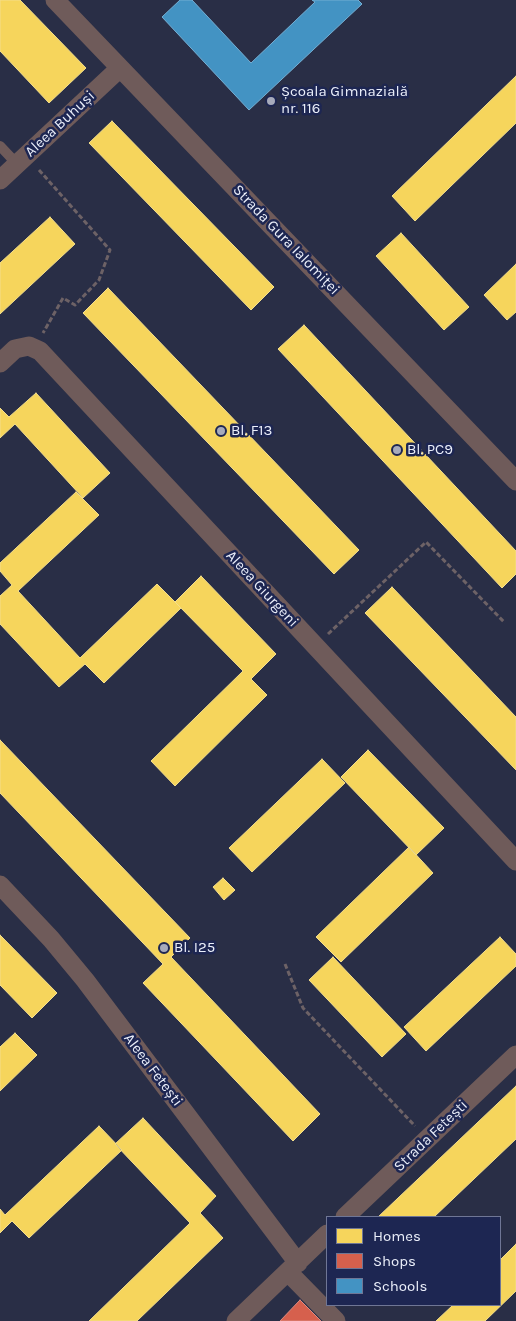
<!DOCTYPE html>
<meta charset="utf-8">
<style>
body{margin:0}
#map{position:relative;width:516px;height:1321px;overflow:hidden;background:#292e46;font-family:Karla,sans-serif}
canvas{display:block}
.legend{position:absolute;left:326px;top:1216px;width:175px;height:90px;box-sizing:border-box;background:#1d2652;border:1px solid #6f7695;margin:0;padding:6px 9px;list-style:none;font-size:15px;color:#ebeffa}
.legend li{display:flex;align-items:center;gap:10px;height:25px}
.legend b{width:25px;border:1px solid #6f7695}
</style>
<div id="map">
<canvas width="516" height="1321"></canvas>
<ul class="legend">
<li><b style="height:14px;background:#f6d55c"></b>Homes</li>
<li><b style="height:14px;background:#d6604d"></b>Shops</li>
<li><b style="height:14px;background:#4393c3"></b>Schools</li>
</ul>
</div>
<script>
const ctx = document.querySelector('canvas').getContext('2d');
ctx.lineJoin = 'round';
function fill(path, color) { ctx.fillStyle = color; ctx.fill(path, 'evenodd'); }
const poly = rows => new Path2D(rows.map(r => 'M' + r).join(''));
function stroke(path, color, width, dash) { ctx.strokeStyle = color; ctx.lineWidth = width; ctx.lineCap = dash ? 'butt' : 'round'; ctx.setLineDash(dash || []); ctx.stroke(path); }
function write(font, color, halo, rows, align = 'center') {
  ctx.font = font + ' Karla,sans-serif'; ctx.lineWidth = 5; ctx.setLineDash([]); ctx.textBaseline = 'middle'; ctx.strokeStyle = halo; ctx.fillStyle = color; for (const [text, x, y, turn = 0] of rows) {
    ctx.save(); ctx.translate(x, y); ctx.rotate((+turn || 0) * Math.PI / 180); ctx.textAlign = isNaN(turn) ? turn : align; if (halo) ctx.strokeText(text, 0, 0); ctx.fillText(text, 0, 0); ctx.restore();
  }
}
const homes = poly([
 [0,0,20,0,86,68,49,103,0,51,0,0],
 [516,76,516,123,415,221,392,196,516,76],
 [112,121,274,287,251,310,89,143,112,121],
 [50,217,75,244,0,314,0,263,50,217],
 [401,233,469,307,444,330,376,256,401,233],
 [516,264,516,312,507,320,484,295,516,264],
 [108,288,359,550,334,574,83,313,108,288],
 [304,325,516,551,516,574,502,588,278,349,304,325],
 [36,393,110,473,83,498,15,424,0,438,0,408,9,417,36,393],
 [76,492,99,515,18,591,80,658,157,584,181,608,104,683,85,664,59,687,0,624,0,596,12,585,0,571,0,563,76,492],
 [201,576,276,654,251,679,267,695,175,786,151,761,243,671,175,602,201,576],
 [392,587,516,717,516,770,365,613,392,587],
 [0,740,190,938,171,957,320,1114,293,1141,143,983,163,964,0,793,0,740],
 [368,750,444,828,416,855,341,777,368,750],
 [322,759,345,783,252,872,229,848,322,759],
 [409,847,433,873,341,962,316,937,409,847],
 [223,878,235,890,224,900,213,887,223,878],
 [0,935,57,993,32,1018,0,985,0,935],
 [500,937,516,954,516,966,426,1051,404,1027,500,937],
 [333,957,406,1034,382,1057,309,980,333,957],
 [15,1033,37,1055,0,1091,0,1047,15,1033],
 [516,1086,516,1139,434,1217,378,1217,516,1086],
 [143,1118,216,1196,200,1213,223,1238,137,1321,89,1321,190,1223,115,1144,143,1118],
 [99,1126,122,1150,29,1238,12,1221,0,1233,0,1209,5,1215,99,1126],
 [516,1244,516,1291,485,1321,436,1321,453,1305,500,1305,500,1260,516,1244]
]);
const shops = poly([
 [300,1300,321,1321,280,1321,300,1300]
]);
const schools = poly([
 [180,0,192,0,251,63,315,2,312,0,358,0,362,4,249,110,162,17,180,0]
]);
const path = poly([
 [39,170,110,250,99,280,75,305,63,298,43,333],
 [328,634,426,542,505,623],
 [285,964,303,1008,415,1126]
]);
const service = poly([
 [0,146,17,164]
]);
const minor = poly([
 [55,0,516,481],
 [0,180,120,68],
 [0,363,15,349,29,346,40,351,516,861],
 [0,885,51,939,85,980,298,1263],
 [345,1217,516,1055],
 [288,1272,336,1321],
 [236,1321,327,1234]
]);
const markers = [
 [271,101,5,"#a7abbb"],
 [221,431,5,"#a7abbb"],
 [397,450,5,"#a7abbb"],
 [164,948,5,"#a7abbb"]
];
const poiNames = [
 ["Școala Gimnazială",281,92],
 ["nr. 116",281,109],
 ["Bl. F13",231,431],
 ["Bl. PC9",407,450],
 ["Bl. I25",174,948]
];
const streetNames = [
 ["Aleea Buhuși",60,124,-43],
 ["Strada Gura Ialomiței",286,240,46],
 ["Aleea Giurgeni",262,589,47],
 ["Aleea Fetești",153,1070,53],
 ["Strada Fetești",431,1136,-44]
];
fill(homes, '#f6d55c');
stroke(homes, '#f3dd8b', 1);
fill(shops, '#d6604d');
stroke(shops, '#dc8b81', 1);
fill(schools, '#4393c3');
stroke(schools, '#75afd4', 1);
stroke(path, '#6d6266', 3, [5, 2.5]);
stroke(service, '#6f5b5a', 10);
stroke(minor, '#6f5b5a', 19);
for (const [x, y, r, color] of markers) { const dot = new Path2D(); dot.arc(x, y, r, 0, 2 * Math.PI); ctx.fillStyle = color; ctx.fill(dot); stroke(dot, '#1d2652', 2); }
write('15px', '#ebeffa', '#1d2652', poiNames, 'left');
write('15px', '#ebeffa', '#1d2652', streetNames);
</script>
